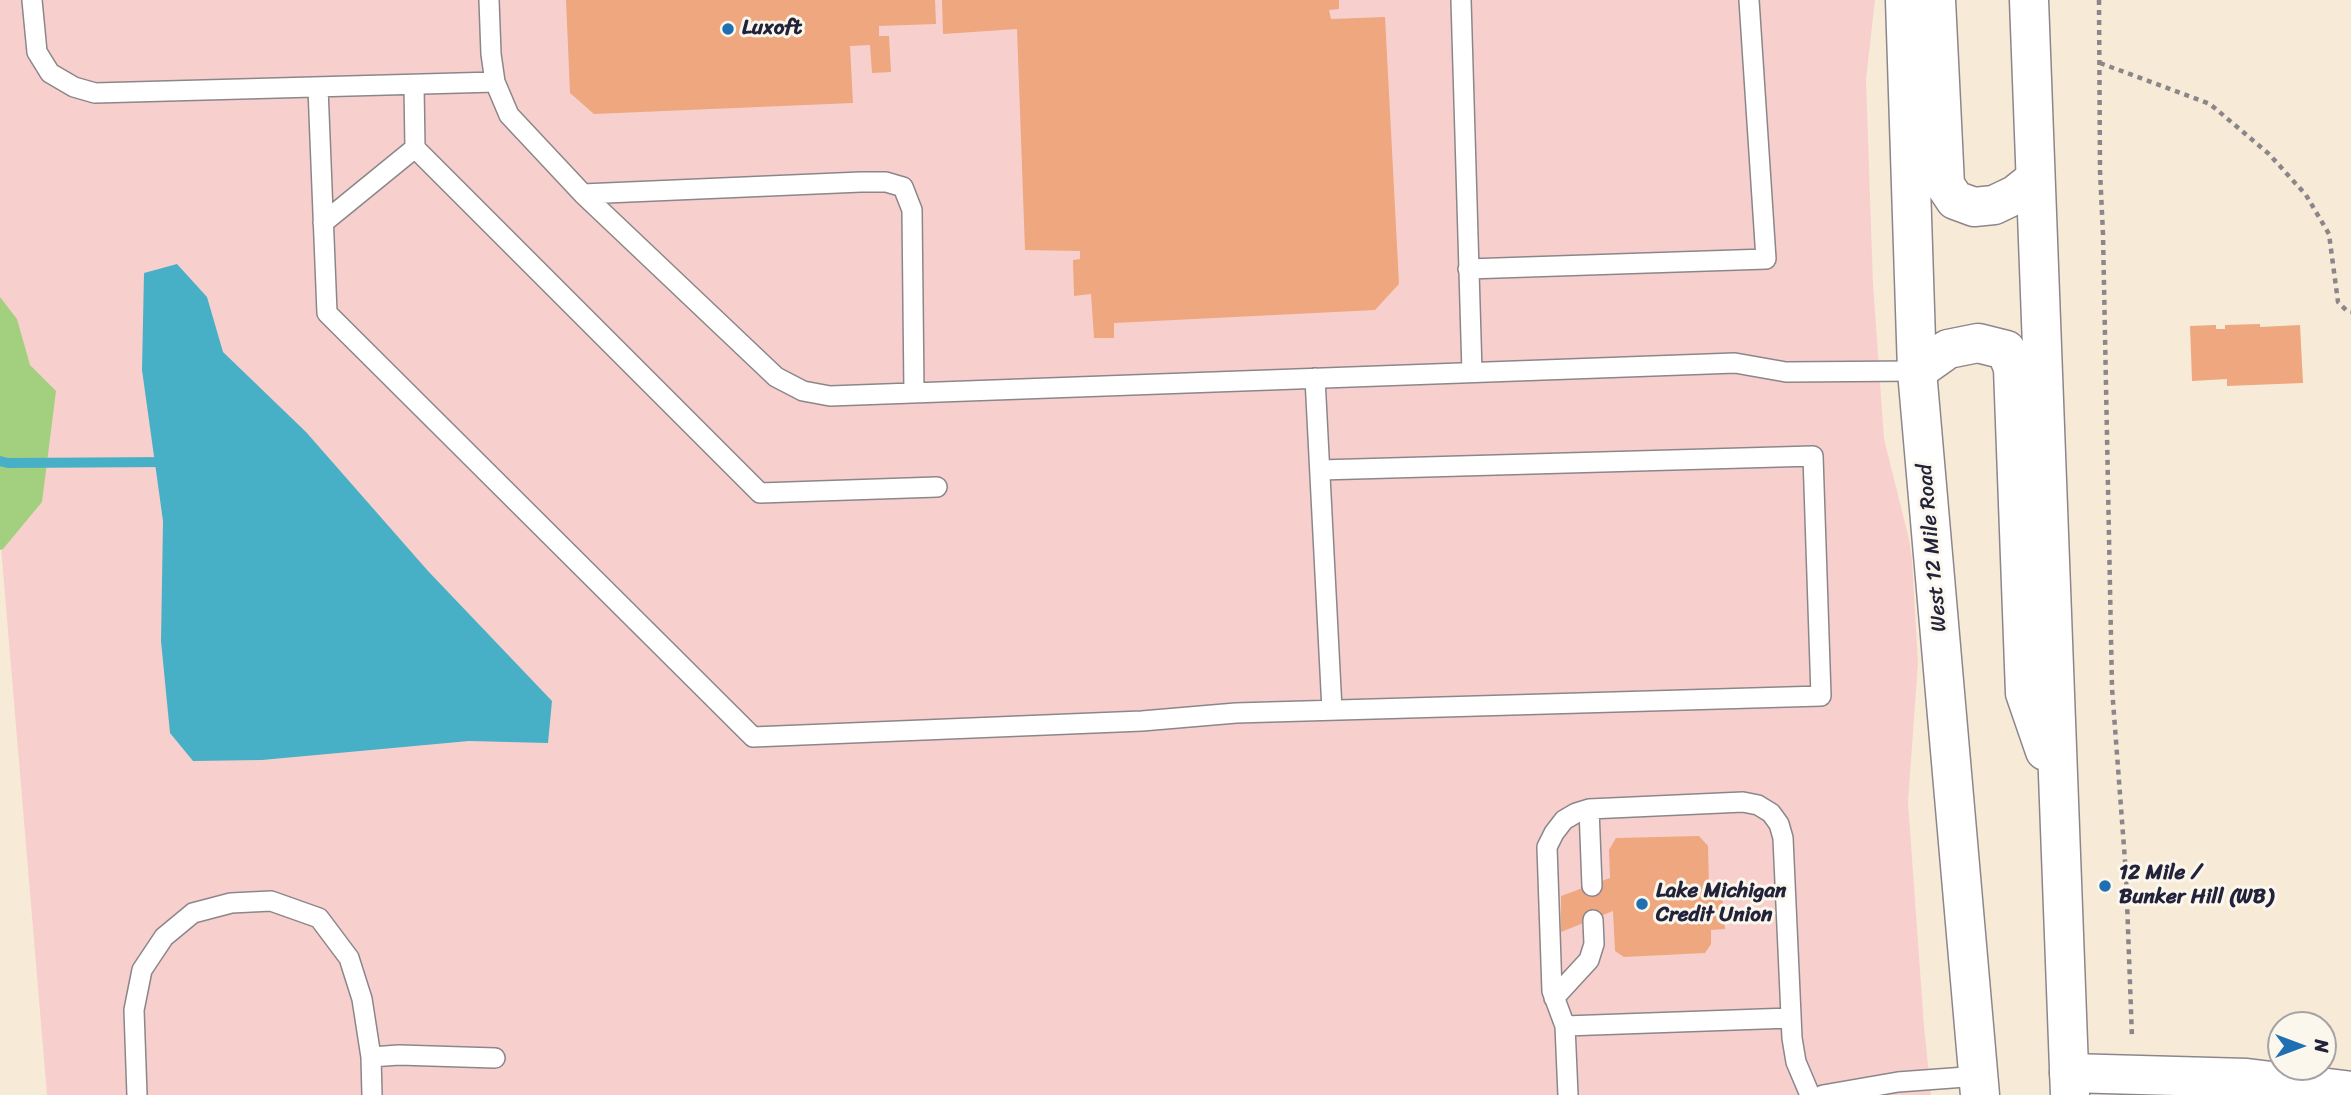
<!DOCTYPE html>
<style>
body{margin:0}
#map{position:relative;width:2351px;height:1095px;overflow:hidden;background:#f7ebd8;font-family:Sriracha,sans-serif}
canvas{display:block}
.north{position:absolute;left:2267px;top:1011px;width:70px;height:70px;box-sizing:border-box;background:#fbf7ec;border:2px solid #a4a2a5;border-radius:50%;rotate:90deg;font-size:19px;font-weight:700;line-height:28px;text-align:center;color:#22223b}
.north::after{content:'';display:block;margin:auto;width:24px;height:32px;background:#1f6fb2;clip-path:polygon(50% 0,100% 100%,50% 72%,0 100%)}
</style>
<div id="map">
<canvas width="2351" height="1095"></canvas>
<div class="north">N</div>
</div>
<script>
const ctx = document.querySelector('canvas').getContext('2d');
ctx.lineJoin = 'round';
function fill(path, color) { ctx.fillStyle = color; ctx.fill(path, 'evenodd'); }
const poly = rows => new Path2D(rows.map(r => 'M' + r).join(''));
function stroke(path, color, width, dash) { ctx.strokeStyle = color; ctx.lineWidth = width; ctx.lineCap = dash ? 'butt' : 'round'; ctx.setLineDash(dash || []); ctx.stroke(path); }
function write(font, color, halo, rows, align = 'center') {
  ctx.font = font + ' Sriracha,sans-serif'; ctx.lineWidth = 6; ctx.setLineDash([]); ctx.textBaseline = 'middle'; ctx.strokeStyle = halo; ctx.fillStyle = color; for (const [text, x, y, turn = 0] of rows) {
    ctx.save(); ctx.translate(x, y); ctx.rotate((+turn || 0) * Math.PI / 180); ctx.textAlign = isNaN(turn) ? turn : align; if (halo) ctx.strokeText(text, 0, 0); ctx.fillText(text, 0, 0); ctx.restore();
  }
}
const built = poly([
 [0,0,1875,0,1866,80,1873,283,1884,439,1909,539,1912,560,1918,663,1908,802,1924,1026,1931,1095,47,1095,0,536]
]);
const green = poly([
 [0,297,17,319,30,365,56,391,42,502,3,549,0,550]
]);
const water = poly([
 [177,264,207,297,223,352,306,432,428,571,552,701,548,743,469,741,262,760,193,761,170,733,161,641,163,521,142,370,144,273]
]);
const stream = poly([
 [0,461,8,463,169,462]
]);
const building = poly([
 [566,0,935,0,936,24,879,26,879,36,889,36,891,72,872,73,870,45,850,46,853,103,594,114,570,93],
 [942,0,1339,0,1339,9,1329,10,1331,19,1385,17,1399,284,1375,310,1114,323,1114,338,1094,338,1091,294,1074,296,1073,260,1080,259,1080,251,1025,250,1017,29,943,34],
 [2260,324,2260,327,2300,325,2303,383,2227,386,2227,379,2192,381,2190,326,2216,325,2216,329,2225,329,2225,325],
 [1699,836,1708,846,1709,888,1722,888,1725,929,1711,930,1711,944,1705,953,1624,957,1615,951,1613,911,1561,932,1561,896,1610,878,1609,850,1616,838]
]);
const path = poly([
 [2099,0,2100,171,2103,234,2112,688,2126,874,2132,1038],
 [2100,63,2210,104,2269,154,2306,195,2329,234,2338,302,2347,311,2351,312]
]);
const service = poly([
 [32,0,37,52,50,73,74,87,95,93,495,82],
 [489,0,491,54,495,82,509,115,583,194,776,377,803,391,830,396,1735,363,1786,372,1917,371],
 [1461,0,1472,372],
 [414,86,415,148,760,493,937,487],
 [318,88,327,313,753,737,1142,721,1236,713,1821,696,1813,456,1320,470],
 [583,194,861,182,886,182,903,187,912,210,914,393],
 [323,223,415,148],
 [1468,269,1766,259,1749,0],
 [1315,378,1332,710],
 [1589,809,1592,886],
 [1554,998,1589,960,1594,944,1593,920],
 [1565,1026,1790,1018],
 [371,1057,399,1055,495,1058],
 [137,1095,134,1010,142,970,164,937,193,913,231,903,271,901,319,918,349,958,362,999,371,1057,372,1095],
 [1568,1095,1565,1026,1552,991,1547,847,1554,833,1564,820,1576,813,1589,809,1743,802,1758,805,1771,813,1779,824,1783,838,1792,1038,1796,1062,1810,1095],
 [1823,1095,1898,1082,1979,1076]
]);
const minor = poly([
 [2069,1073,2247,1078,2351,1091]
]);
const secondary = poly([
 [1905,0,1917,371,1980,1095],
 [1936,0,1945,185,1955,200,1974,207,1994,205,2015,195,2035,179],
 [2029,0,2070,1095],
 [1917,371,1948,349,1978,343,2006,350,2013,368,2025,693,2045,751]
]);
const markers = [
 [728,29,7,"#1f6fb2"],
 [2105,886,7,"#1f6fb2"],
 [1642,904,7,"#1f6fb2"]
];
const poiNames = [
 ["Luxoft",742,29],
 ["12 Mile /",2119,874],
 ["Bunker Hill (WB)",2119,898],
 ["Lake Michigan",1656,892],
 ["Credit Union",1656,916]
];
const streetNames = [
 ["West 12 Mile Road",1933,548,-95]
];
fill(built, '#f7d0ce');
fill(green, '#a3d07e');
fill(water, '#47b0c6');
stroke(stream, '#47b0c6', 10);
fill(building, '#eea77f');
stroke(service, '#8c868a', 22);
stroke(minor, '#8c868a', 41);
stroke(secondary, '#8c868a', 41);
stroke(path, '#8c868a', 4.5, [5, 5]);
stroke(service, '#fff', 19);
stroke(minor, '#fff', 38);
stroke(secondary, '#fff', 38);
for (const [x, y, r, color] of markers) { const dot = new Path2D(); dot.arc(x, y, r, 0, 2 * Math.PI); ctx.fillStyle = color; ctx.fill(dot); stroke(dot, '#fbf7ec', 2.5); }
write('bold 21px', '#22223b', '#fbf7ec', poiNames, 'left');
write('21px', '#22223b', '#fbf7ec', streetNames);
</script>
